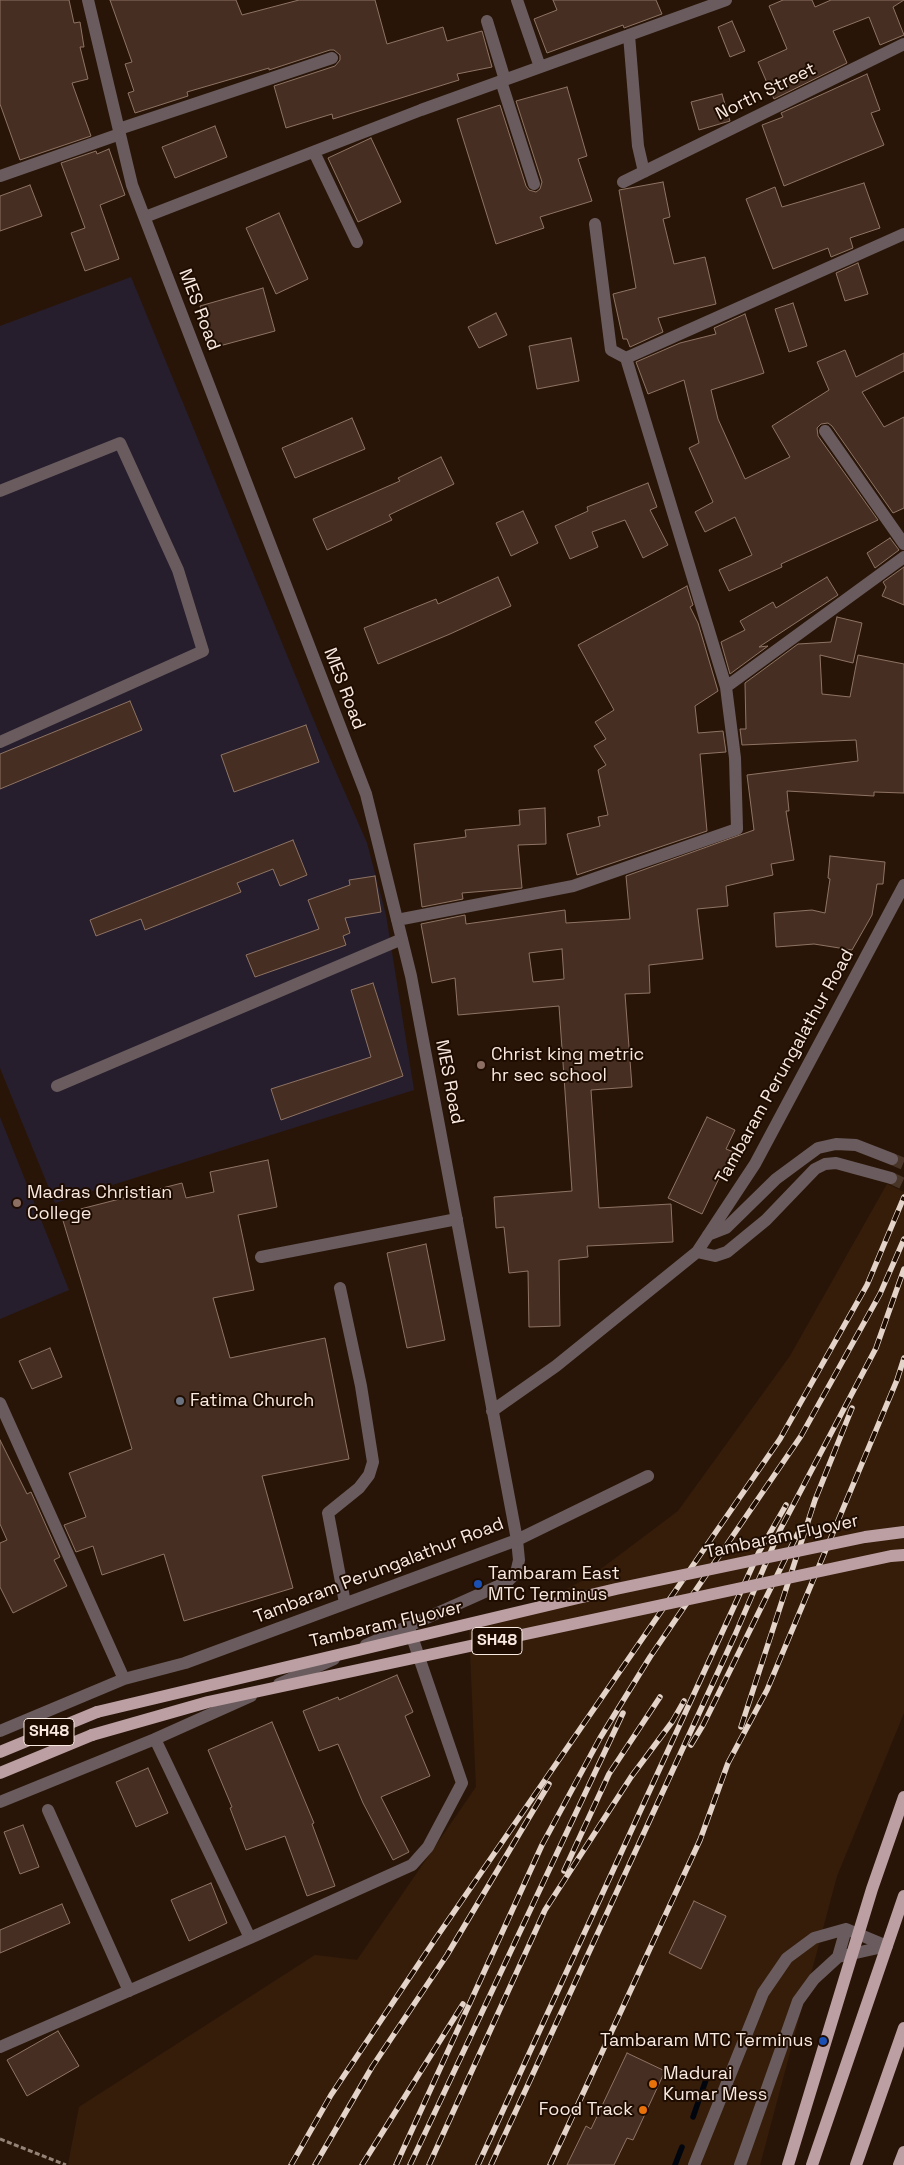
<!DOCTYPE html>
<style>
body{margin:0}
canvas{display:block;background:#291507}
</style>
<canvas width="904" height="2165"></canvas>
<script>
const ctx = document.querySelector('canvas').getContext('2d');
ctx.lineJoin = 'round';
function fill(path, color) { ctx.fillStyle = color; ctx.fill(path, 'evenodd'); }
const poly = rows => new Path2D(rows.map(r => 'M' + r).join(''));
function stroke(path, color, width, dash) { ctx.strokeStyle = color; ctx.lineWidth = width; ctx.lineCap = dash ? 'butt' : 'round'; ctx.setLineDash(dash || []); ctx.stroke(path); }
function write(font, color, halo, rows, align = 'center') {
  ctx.font = font + ' "Space Grotesk",sans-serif'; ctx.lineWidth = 4; ctx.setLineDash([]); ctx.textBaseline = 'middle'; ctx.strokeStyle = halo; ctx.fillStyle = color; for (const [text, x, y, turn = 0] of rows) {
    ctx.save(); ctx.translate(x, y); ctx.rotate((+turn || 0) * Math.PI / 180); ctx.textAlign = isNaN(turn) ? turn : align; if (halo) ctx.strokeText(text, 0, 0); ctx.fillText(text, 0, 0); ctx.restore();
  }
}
const built = poly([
 [887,1184,904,1192,904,1713,837,1876,760,2165,68,2165,79,2107,315,1955,357,1960,476,1787,469,1628,542,1602,593,1575,678,1511,790,1356]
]);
const education = poly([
 [131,277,322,740,367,843,386,915,414,1090,55,1203,0,1068,0,326],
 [0,1117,69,1290,0,1319]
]);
const stream = poly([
 [693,2117,708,2074],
 [675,2165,682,2147]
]);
const building = poly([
 [0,0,69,0,74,23,80,22,84,47,80,47,88,79,72,83,91,136,20,160,0,104,0,0],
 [110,0,236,0,242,15,299,0,375,0,387,44,443,27,447,41,482,31,492,67,457,74,459,80,333,119,332,114,286,128,274,86,335,66,340,60,340,55,334,50,330,50,269,70,269,68,187,92,188,96,135,113,128,93,134,91,125,64,132,62,110,0],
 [553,0,656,0,662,14,624,28,623,25,547,53,534,19,557,10,553,0],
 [783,0,812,0,815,7,831,0,904,0,893,7,904,35,880,45,869,17,833,31,847,63,774,99,758,62,787,49,769,6,783,0],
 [732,21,745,51,730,57,718,27,732,21],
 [867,74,880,110,871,113,884,145,784,186,762,125,783,117,781,113,867,74],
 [567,87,587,156,578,159,592,201,540,217,544,228,496,244,457,119,500,105,526,186,529,190,536,192,540,189,542,182,516,101,567,87],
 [722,94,730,121,699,130,691,102,722,94],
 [215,126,227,157,175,178,162,147,215,126],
 [371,138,401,202,358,222,328,158,371,138],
 [109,149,125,195,100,205,119,259,85,271,71,233,85,228,61,163,96,151,97,154,109,149],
 [663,182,670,217,663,219,674,264,705,257,716,304,658,318,663,332,630,347,627,339,623,339,613,294,636,288,619,190,663,182],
 [864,183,880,228,850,238,853,248,831,257,828,248,773,269,746,199,775,187,782,207,864,183],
 [30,185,42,216,0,231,0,196,30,185],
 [279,213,308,279,276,294,246,228,279,213],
 [858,263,868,294,845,301,836,273,858,263],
 [263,288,275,331,212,348,200,306,263,288],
 [793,303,807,346,789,352,775,309,793,303],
 [496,313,507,335,479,348,468,327,496,313],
 [745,314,764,373,711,390,718,419,745,479,790,457,772,426,829,390,817,362,845,350,856,377,904,353,904,371,862,392,884,427,904,417,904,508,893,513,832,426,828,423,821,424,817,428,818,436,878,520,781,564,782,567,729,591,719,570,752,555,735,517,705,532,695,512,713,502,689,448,699,443,684,380,648,394,636,362,680,343,716,334,714,328,745,314],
 [571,338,579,381,537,389,529,346,571,338],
 [352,418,365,449,295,478,282,448,352,418],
 [441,457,454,484,389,515,392,520,327,550,313,519,400,481,398,478,441,457],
 [648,483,657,507,650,510,668,545,643,558,625,520,592,532,598,547,570,559,555,526,588,511,587,507,648,483],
 [523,511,538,543,511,556,496,523,523,511],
 [890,538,899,550,875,568,867,553,890,538],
 [904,567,904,605,882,596,886,587,883,582,904,567],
 [498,577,511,606,450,634,378,664,364,628,436,599,438,604,498,577],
 [827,577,838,595,759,647,768,646,730,674,721,642,745,630,740,621,773,602,776,608,827,577],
 [687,586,693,605,690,607,698,623,718,691,695,706,698,733,723,731,726,752,700,754,707,831,577,875,567,834,600,826,598,817,608,815,598,770,606,765,594,746,606,739,595,722,614,710,578,645,687,586],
 [837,617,862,623,853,663,820,655,822,694,850,697,858,655,904,664,904,793,874,792,874,796,787,791,789,811,786,811,794,860,771,864,773,875,726,886,728,906,697,909,703,959,649,965,650,993,625,994,632,1087,591,1090,599,1208,671,1204,673,1242,587,1246,588,1257,559,1260,560,1326,529,1327,528,1271,509,1273,504,1227,496,1228,494,1197,572,1191,559,1006,458,1015,455,978,432,983,421,924,465,915,466,924,565,910,566,923,630,919,626,876,754,830,747,775,858,761,856,740,742,745,740,729,746,729,745,683,798,644,831,642,837,617],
 [562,949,564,979,533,982,529,953,562,949],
 [130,701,142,730,0,789,0,754,130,701],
 [306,725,319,762,234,792,221,755,306,725],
 [545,808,546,844,518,845,522,888,462,893,463,899,422,907,414,844,466,837,465,830,520,825,519,810,545,808],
 [293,840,307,875,280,886,273,869,237,883,241,892,145,930,141,919,96,936,90,920,293,840],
 [830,856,885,862,883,884,877,884,872,915,852,950,814,944,776,947,774,913,812,910,825,913,830,879,828,878,830,856],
 [375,876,381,912,345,918,350,933,343,936,346,945,255,977,246,955,319,929,308,900,350,885,349,880,375,876],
 [373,983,403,1076,281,1120,271,1089,371,1057,351,990,373,983],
 [707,1117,735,1130,726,1149,741,1155,731,1176,722,1172,702,1214,668,1198,707,1117],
 [268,1160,277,1207,238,1215,254,1290,213,1298,230,1358,325,1338,349,1459,262,1476,293,1588,184,1621,164,1554,102,1575,93,1546,76,1552,64,1525,86,1517,69,1473,132,1449,61,1214,182,1183,186,1198,214,1192,210,1172,268,1160],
 [426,1244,445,1340,407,1348,387,1253,426,1244],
 [50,1348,62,1377,32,1389,19,1361,50,1348],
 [0,1440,27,1494,31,1492,60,1557,54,1560,67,1586,13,1613,0,1587,0,1543,7,1540,0,1524,0,1440],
 [397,1675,413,1712,405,1716,430,1776,381,1797,409,1852,393,1860,363,1803,338,1744,319,1751,303,1711,338,1697,339,1700,397,1675],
 [272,1722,314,1823,312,1824,335,1886,307,1896,285,1836,246,1850,230,1808,232,1807,208,1750,272,1722],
 [148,1768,168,1813,136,1827,116,1782,148,1768],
 [23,1825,39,1867,20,1874,4,1832,23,1825],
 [211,1883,227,1923,189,1941,171,1900,211,1883],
 [694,1901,726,1916,701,1969,669,1953,694,1901],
 [62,1904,70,1923,0,1953,0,1930,62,1904],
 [58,2031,79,2066,27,2096,7,2060,58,2031],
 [627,2053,665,2071,633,2140,627,2138,614,2165,567,2165,586,2126,591,2129,627,2053]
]);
const minorTunnel = poly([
 [892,1159,904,1164],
 [891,1178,904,1184]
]);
const path = poly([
 [0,2139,66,2165]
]);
const minor = poly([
 [88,0,132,185,366,794,411,976,517,1540,519,1560,516,1573,507,1582,366,1645],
 [517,0,540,67],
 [487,21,505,80],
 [629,35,638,146,644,172],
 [501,81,534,184],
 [119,129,332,58],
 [314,152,357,242],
 [0,176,120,134],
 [623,182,904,44],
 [145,217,421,110,726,0],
 [595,224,611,350,626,358],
 [904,234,626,358,726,687,904,557],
 [825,431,904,544],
 [0,491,120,443,178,570,203,651,0,742],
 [397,920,573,886,737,829,735,758,726,687],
 [57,1086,402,939],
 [708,1235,726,1228,776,1179,818,1148,836,1144,856,1145,892,1159],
 [697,1252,715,1256,727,1252,766,1220,815,1169,825,1164,836,1163,891,1178],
 [261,1257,457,1219],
 [340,1288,361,1386,373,1462,369,1475,359,1488,328,1513,345,1603],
 [0,1403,124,1679],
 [492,1411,556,1366,697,1252,755,1164,904,885],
 [279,1684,334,1659],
 [0,1731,124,1679,185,1663,517,1540,648,1476],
 [0,1802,155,1739,251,1696],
 [48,1810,129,1991],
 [250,1938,412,1865,428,1847,462,1783,409,1628],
 [838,1957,846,1929],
 [0,2047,250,1938,155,1739],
 [694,2165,763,1993,787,1958,814,1938,846,1929,887,1946],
 [740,2165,798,2001,814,1979,838,1957,887,1946]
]);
const major = poly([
 [0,1752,97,1712],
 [0,1773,92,1735],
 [812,2165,904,1896],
 [856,2165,904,2028],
 [899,2165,904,2152]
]);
const rail = poly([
 [741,1727,815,1500,852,1408],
 [691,1745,703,1725,798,1533],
 [564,1871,609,1774,660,1697],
 [291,2165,331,2095,436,1938,780,1439,867,1285,904,1197],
 [315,2165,372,2067,447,1955,549,1784],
 [362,2165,463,2004],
 [396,2165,542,1845,600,1738,650,1657,801,1436,880,1294,904,1239],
 [410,2165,623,1713],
 [429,2165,545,1910,631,1777,672,1722,684,1701],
 [478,2165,759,1552,786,1505],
 [491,2165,735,1635,780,1530,876,1348,904,1269],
 [550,2165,700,1840,728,1763,767,1690,897,1380,904,1358]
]);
const majorBridge = poly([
 [97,1712,616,1589,865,1537,904,1532],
 [92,1735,208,1702,891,1556,904,1555],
 [788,2165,872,1889,904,1797]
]);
const markers = [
 [481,1065,5,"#8d6e63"],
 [17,1203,5,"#8d6e63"],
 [180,1401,5,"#6b7280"],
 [478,1584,5,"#1a4fb4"],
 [823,2041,5,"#1a4fb4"],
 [653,2084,5,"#e8710a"],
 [643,2110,5,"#e8710a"]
];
const shields = [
 [497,1641,50],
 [49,1732,50]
];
const shieldNames = [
 ["SH48",497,1641],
 ["SH48",49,1732]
];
const streetNames = [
 ["North Street",766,92,-26],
 ["MES Road",199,310,69],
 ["MES Road",344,689,69],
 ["Tambaram Perungalathur Road",785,1067,-61],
 ["MES Road",449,1082,79],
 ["Tambaram Flyover",782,1537,-12],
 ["Tambaram Perungalathur Road",379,1571,-21],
 ["Tambaram Flyover",386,1625,-13]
];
const poiNames = [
 ["Christ king metric",491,1055],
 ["hr sec school",491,1076],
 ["Madras Christian",27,1193],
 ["College",27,1214],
 ["Fatima Church",190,1401],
 ["Tambaram East",488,1574],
 ["MTC Terminus",488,1595],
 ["Tambaram MTC Terminus",813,2041,"right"],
 ["Madurai",663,2074],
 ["Kumar Mess",663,2095],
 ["Food Track",633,2110,"right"]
];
fill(built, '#361d09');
fill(education, '#261e2d');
stroke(stream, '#00050e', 5.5);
fill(building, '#462f22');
stroke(building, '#8e7364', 1);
stroke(minorTunnel, '#483528', 12, [12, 6]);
stroke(path, '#948377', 3, [5, 2.5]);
stroke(minor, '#6a5c5e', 12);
stroke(major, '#bb9fa3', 12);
stroke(rail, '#e3d3c9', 5.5);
stroke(rail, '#1f0c01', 4, [11]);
stroke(majorBridge, '#bb9fa3', 12);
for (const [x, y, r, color] of markers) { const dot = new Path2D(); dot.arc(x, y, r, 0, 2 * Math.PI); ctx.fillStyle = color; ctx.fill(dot); stroke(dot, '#1f0c01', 2); }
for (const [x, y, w] of shields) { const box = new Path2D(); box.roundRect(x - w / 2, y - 13.5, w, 27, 4); ctx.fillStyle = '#1f0c01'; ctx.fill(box); stroke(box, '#f9eae1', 1); }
write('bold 16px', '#f9eae1', null, shieldNames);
write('18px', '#f9eae1', '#1f0c01', streetNames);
write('18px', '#f9eae1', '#1f0c01', poiNames, 'left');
</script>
